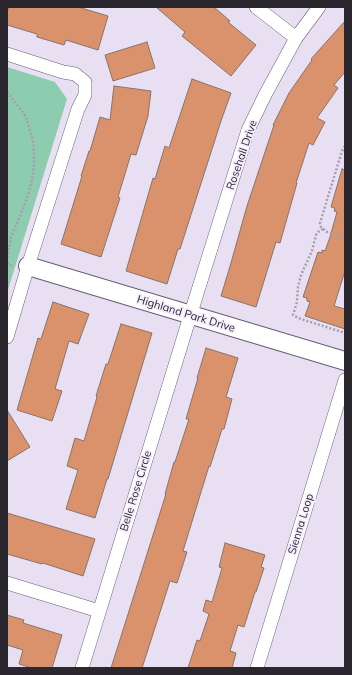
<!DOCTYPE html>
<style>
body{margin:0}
#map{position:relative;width:352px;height:675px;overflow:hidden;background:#e9dff3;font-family:Mulish,sans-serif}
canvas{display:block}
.frame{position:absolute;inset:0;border:8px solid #2b272e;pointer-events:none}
</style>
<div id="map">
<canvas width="352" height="675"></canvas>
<div class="frame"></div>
</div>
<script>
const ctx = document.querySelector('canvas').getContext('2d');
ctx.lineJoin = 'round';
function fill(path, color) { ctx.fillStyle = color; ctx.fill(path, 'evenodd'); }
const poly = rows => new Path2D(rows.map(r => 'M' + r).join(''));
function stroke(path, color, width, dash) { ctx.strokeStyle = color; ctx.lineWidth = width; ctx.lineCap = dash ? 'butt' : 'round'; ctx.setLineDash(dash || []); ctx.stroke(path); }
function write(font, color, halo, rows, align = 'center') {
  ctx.font = font + ' Mulish,sans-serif'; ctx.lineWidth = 3.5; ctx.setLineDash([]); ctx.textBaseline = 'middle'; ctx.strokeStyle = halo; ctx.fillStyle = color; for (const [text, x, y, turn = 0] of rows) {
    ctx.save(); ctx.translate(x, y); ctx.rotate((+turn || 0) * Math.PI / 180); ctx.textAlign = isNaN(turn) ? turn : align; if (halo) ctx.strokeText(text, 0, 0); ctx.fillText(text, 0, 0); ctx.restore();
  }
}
const green = poly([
 [7,67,55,82,67,99,7,293]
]);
const building = poly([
 [9,7,78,7,108,16,98,50,66,40,64,45,37,37,37,34,7,25,7,12,9,7],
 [156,7,214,7,230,21,228,22,256,45,231,76,182,36,185,32,156,7],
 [345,21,345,72,334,85,338,88,317,118,325,122,313,145,309,143,296,183,297,183,280,243,276,242,256,307,221,296,231,263,247,206,274,125,273,125,289,93,312,60,311,59,345,21],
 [147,42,155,68,113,81,105,55,147,42],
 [192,79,231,93,221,121,180,249,178,249,167,284,126,271,153,178,155,179,165,146,169,148,192,79],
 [114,86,151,91,148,116,136,155,131,154,118,197,120,198,101,257,61,244,82,176,81,176,89,151,90,151,100,117,110,120,114,86],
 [342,169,345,170,345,271,334,306,345,309,345,329,305,316,310,302,307,301,307,298,303,297,318,252,322,253,322,250,325,251,330,237,337,212,334,211,335,208,331,207,342,169],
 [53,302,89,314,78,344,69,341,55,389,62,391,52,421,17,410,38,338,41,339,53,302],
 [121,324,152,333,108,479,107,479,95,518,66,509,78,470,67,466,75,438,84,441,97,397,96,396,106,364,108,364,121,324],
 [206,348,238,358,226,397,232,399,224,429,222,429,210,467,209,466,183,551,187,552,177,583,170,581,142,668,111,668,166,494,165,494,174,462,175,462,189,419,186,419,198,378,197,378,206,348],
 [7,410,30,447,7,461,7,410],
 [7,513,95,539,83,576,43,563,42,564,7,554,7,513],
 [225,543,265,555,261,567,264,568,256,592,255,592,244,627,238,625,230,651,236,653,232,668,188,668,197,640,200,641,209,614,203,611,206,600,212,602,222,568,219,567,225,543],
 [7,615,24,620,23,623,62,635,52,668,32,668,19,664,23,650,7,645,7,615]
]);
const path = poly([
 [7,92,22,111,26,117,33,141,34,153,34,168,31,184,25,204,11,237,7,258],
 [345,146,342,151,320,223,321,227,327,232,345,238],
 [323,229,318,232,316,235,312,251,301,275,298,287,297,302,293,315,298,318,345,333],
 [7,263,10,264,12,268]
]);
const street = poly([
 [256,7,296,38],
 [7,54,63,72,75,74,85,82,85,95,78,109,28,266,7,337],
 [7,583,99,611],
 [82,668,195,300,248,130,265,95,296,38,319,7],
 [257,668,345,380]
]);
const secondary = poly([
 [28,266,345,361]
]);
const streetNames = [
 ["Rosehall Drive",242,155,-71],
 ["Highland Park Drive",186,314,17],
 ["Belle Rose Circle",136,491,-73],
 ["Sienna Loop",301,524,-73]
];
fill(green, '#8eccaf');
fill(building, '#da926c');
stroke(building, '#887369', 1);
stroke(street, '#675e70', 14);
stroke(secondary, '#675e70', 20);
stroke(path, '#a69eae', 2.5, [2, 2]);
stroke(street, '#fff', 13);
stroke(secondary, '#fff', 18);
write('11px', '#2b272e', '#f5edfd', streetNames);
</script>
